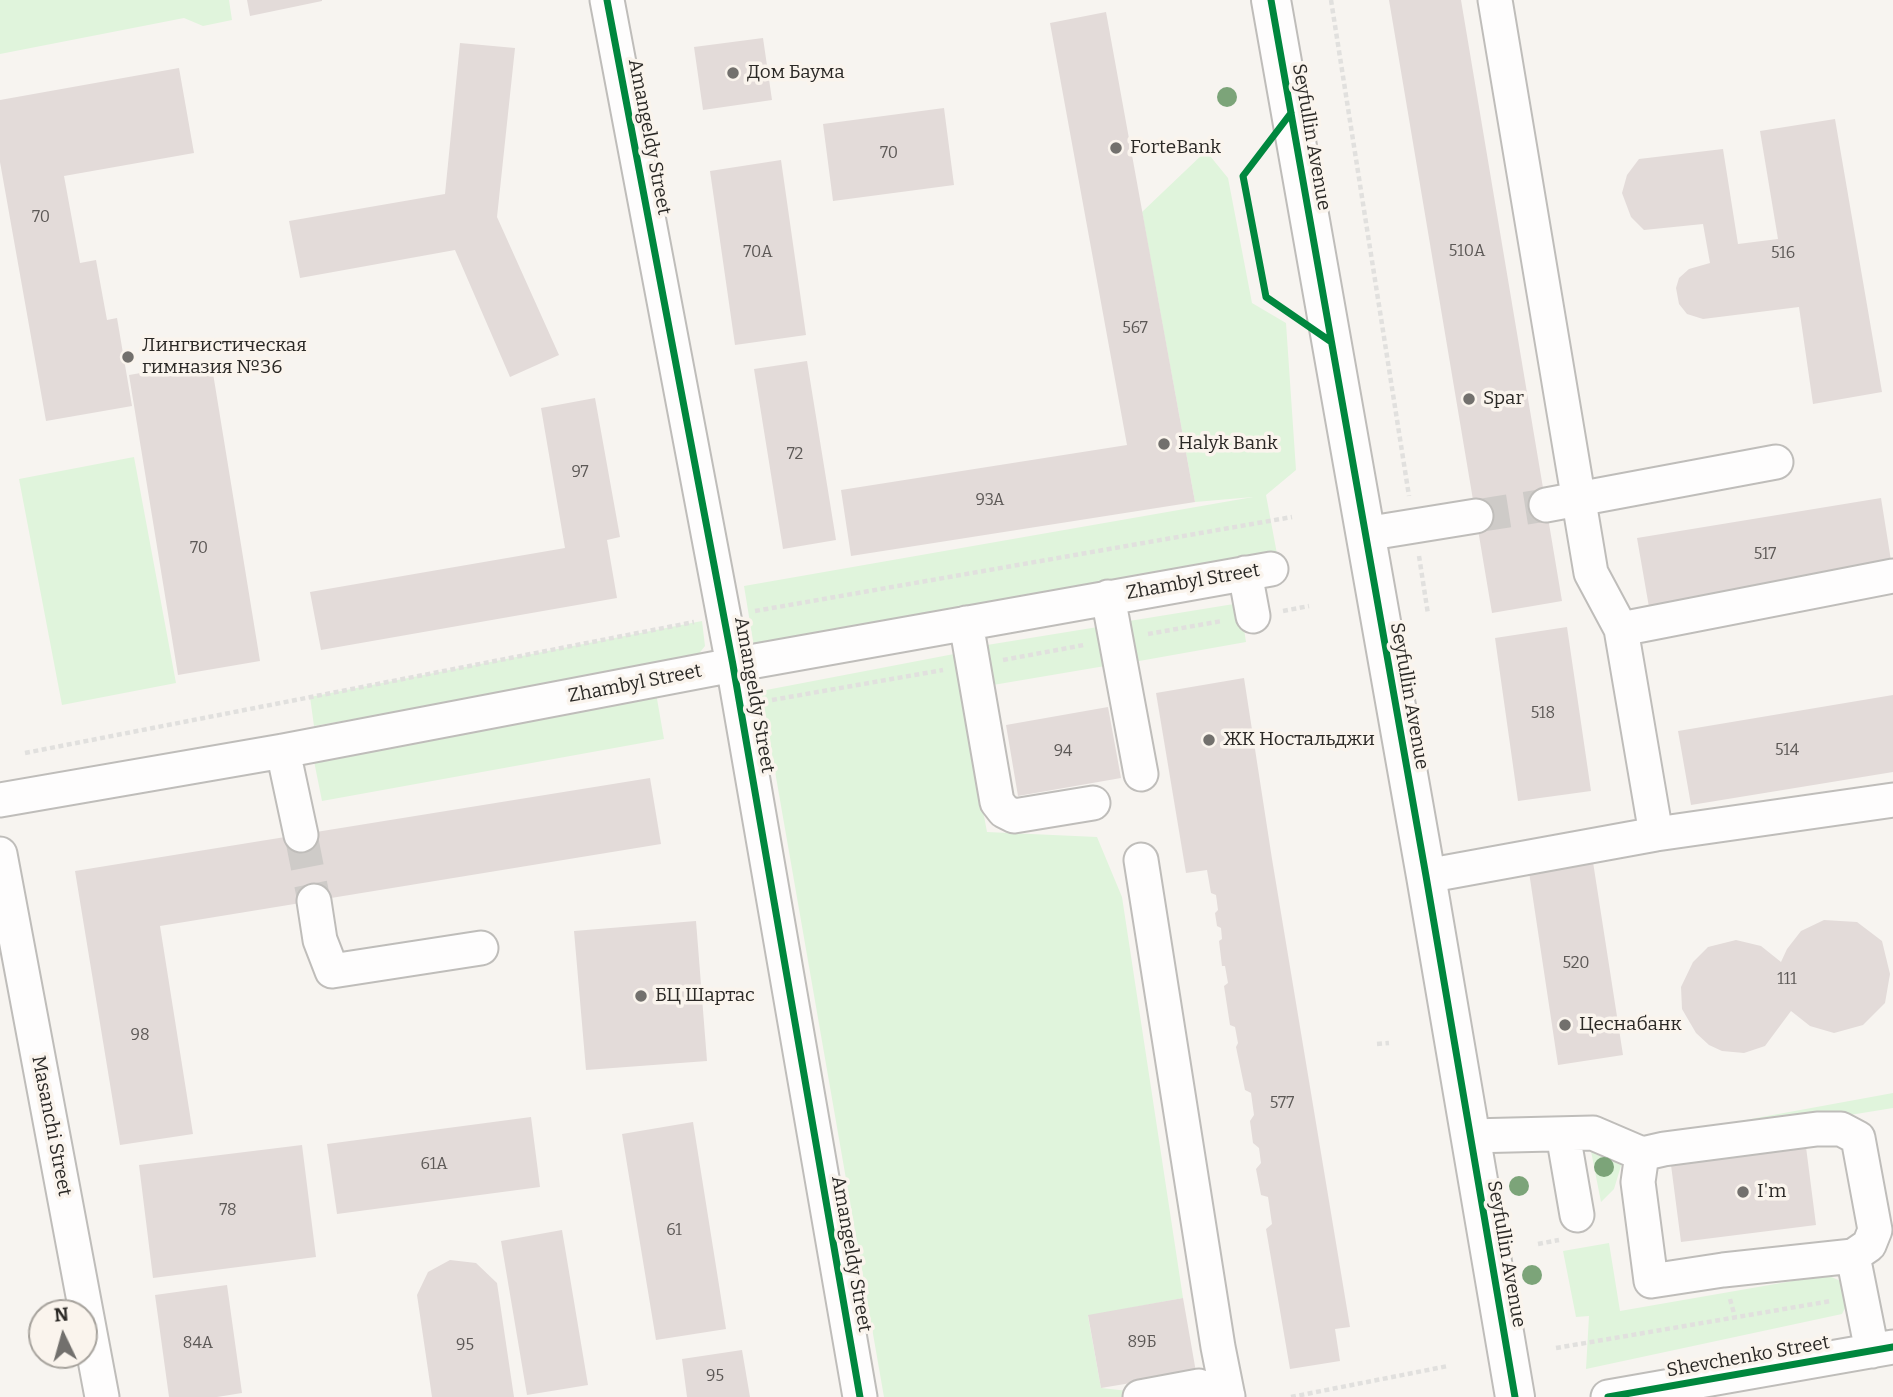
<!DOCTYPE html>
<meta charset="utf-8">
<style>
body{margin:0}
#map{position:relative;width:1893px;height:1397px;overflow:hidden;background:#f7f4f0;font-family:Bitter,serif}
canvas{display:block}
.north{position:absolute;left:28px;top:1299px;width:70px;height:70px;box-sizing:border-box;background:#faf4ed;border:2px solid #a7a39d;border-radius:50%;rotate:355deg;font-size:19px;font-weight:700;line-height:28px;text-align:center;color:#2b2926}
.north::after{content:'';display:block;margin:auto;width:24px;height:32px;background:#72706d;clip-path:polygon(50% 0,100% 100%,50% 72%,0 100%)}
</style>
<div id="map">
<canvas width="1893" height="1397"></canvas>
<div class="north">N</div>
</div>
<script>
const ctx = document.querySelector('canvas').getContext('2d');
ctx.lineJoin = 'round';
function fill(path, color) { ctx.fillStyle = color; ctx.fill(path, 'evenodd'); }
const poly = rows => new Path2D(rows.map(r => 'M' + r).join(''));
function stroke(path, color, width, dash) { ctx.strokeStyle = color; ctx.lineWidth = width; ctx.lineCap = dash ? 'butt' : 'round'; ctx.setLineDash(dash || []); ctx.stroke(path); }
function write(font, color, halo, rows, align = 'center') {
  ctx.font = font + ' Bitter,serif'; ctx.lineWidth = 7; ctx.setLineDash([]); ctx.textBaseline = 'middle'; ctx.strokeStyle = halo; ctx.fillStyle = color; for (const [text, x, y, turn = 0] of rows) {
    ctx.save(); ctx.translate(x, y); ctx.rotate((+turn || 0) * Math.PI / 180); ctx.textAlign = isNaN(turn) ? turn : align; if (halo) ctx.strokeText(text, 0, 0); ctx.fillText(text, 0, 0); ctx.restore();
  }
}
const green = poly([
 [0,0,229,0,232,20,203,26,184,18,0,54],
 [1206,151,1228,178,1252,303,1286,323,1296,470,1266,495,1277,554,754,647,744,586,1253,497,1195,502,1142,212],
 [134,457,176,683,62,705,19,479],
 [1240,603,1246,642,1128,663,1123,622],
 [702,621,705,646,694,660,314,726,310,697],
 [1104,626,1111,665,993,685,987,645],
 [954,654,987,832,1097,837,1122,897,1183,1298,1088,1316,1101,1388,1183,1397,884,1397,761,691],
 [656,693,664,739,322,801,314,761],
 [1893,1093,1893,1108,1696,1140,1691,1130],
 [1590,1146,1623,1159,1614,1189,1601,1202],
 [1609,1243,1620,1311,1827,1275,1845,1283,1850,1298,1842,1314,1586,1369,1589,1316,1576,1317,1563,1251]
]);
const building = poly([
 [247,0,322,0,322,1,250,16],
 [1389,0,1461,0,1562,601,1492,613],
 [1106,12,1195,502,851,556,841,490,1127,445,1050,23],
 [763,38,772,100,703,110,694,47],
 [460,43,515,48,497,217,559,355,510,377,455,250,300,278,289,221,445,194],
 [179,68,194,153,64,176,80,263,96,260,107,320,117,318,132,406,46,421,0,162,0,100],
 [944,108,954,185,833,201,823,124],
 [1835,119,1882,392,1813,404,1799,307,1703,319,1687,314,1679,304,1676,288,1679,278,1689,269,1710,263,1703,224,1644,230,1631,217,1622,193,1627,175,1639,159,1723,149,1738,244,1778,239,1760,131],
 [781,160,806,335,735,345,710,171],
 [211,361,260,661,178,675,129,375],
 [807,361,836,540,783,549,754,369],
 [595,398,620,537,607,540,617,598,321,650,310,592,565,548,541,408],
 [1881,498,1893,573,1650,613,1637,538],
 [1567,627,1591,791,1518,801,1495,638],
 [1244,678,1272,859,1350,1327,1335,1329,1340,1361,1290,1369,1266,1229,1272,1224,1268,1197,1261,1195,1256,1169,1261,1163,1259,1148,1253,1143,1250,1121,1254,1115,1251,1093,1245,1090,1236,1047,1238,1043,1235,1027,1230,1025,1224,986,1228,983,1225,966,1222,966,1219,941,1222,939,1221,928,1217,926,1215,913,1218,910,1216,895,1211,893,1207,870,1186,873,1156,693],
 [1893,695,1893,772,1691,805,1678,731],
 [1108,707,1121,778,1018,796,1006,725],
 [650,778,661,844,160,926,193,1134,120,1145,75,871],
 [1593,862,1623,1055,1558,1065,1529,872],
 [1824,920,1857,922,1882,941,1890,974,1885,1003,1863,1025,1834,1033,1810,1026,1791,1011,1765,1046,1744,1053,1722,1051,1709,1045,1696,1033,1682,1009,1681,987,1693,962,1708,947,1736,940,1761,946,1781,962,1787,949,1801,931],
 [696,921,707,1061,586,1070,574,931],
 [531,1117,540,1187,337,1214,327,1144],
 [693,1122,726,1329,656,1340,622,1134],
 [302,1145,316,1257,153,1278,139,1165],
 [1806,1147,1816,1225,1681,1242,1671,1165],
 [562,1230,588,1385,527,1395,501,1241],
 [450,1260,476,1263,497,1283,514,1397,432,1397,417,1295,428,1272],
 [227,1285,242,1393,217,1397,169,1397,155,1295],
 [1183,1298,1196,1372,1101,1388,1088,1315],
 [742,1350,750,1397,687,1397,682,1359]
]);
const minorTunnel = poly([
 [1476,516,1546,505],
 [301,835,314,901]
]);
const path = poly([
 [1331,0,1409,496],
 [1419,556,1428,614],
 [755,611,1292,517],
 [1283,611,1309,606],
 [1148,634,1222,621],
 [1003,660,1084,645],
 [772,700,943,670],
 [25,753,694,622],
 [1377,1044,1389,1043],
 [1538,1244,1559,1240],
 [1730,1299,1735,1317],
 [1556,1348,1831,1301],
 [1291,1397,1448,1366]
]);
const minor = poly([
 [607,0,733,665,860,1397],
 [1546,505,1776,462],
 [1365,534,1476,516],
 [1245,573,1253,616],
 [1108,597,1141,774],
 [966,623,997,802,1004,811,1014,816,1093,803],
 [1621,629,1893,576],
 [283,751,301,835],
 [0,800,283,751,733,665,1271,569],
 [1656,834,1893,800],
 [0,854,102,1397],
 [1141,860,1218,1347,1228,1397],
 [1426,876,1656,834,1621,629,1591,573,1495,0],
 [314,901,320,940,332,971,481,948],
 [1563,1134,1577,1215],
 [1470,1136,1593,1133,1642,1154,1664,1149,1817,1129,1841,1129,1858,1138,1875,1230,1869,1245,1853,1256,1723,1270,1651,1281,1638,1182,1642,1154],
 [1853,1256,1872,1351],
 [1140,1397,1199,1386,1228,1396],
 [1608,1397,1893,1347]
]);
const major = poly([
 [1271,0,1426,876,1515,1397]
]);
const cycleway = poly([
 [607,0,733,665,860,1397],
 [1271,0,1426,876,1515,1397],
 [1291,113,1243,176,1266,297,1330,341],
 [1608,1397,1893,1347]
]);
const trees = [
 [1227,97],
 [1604,1167],
 [1519,1186],
 [1532,1275]
];
const markers = [
 [733,73,7,"#72706d"],
 [1116,148,7,"#72706d"],
 [128,357,7,"#72706d"],
 [1469,399,7,"#72706d"],
 [1164,444,7,"#72706d"],
 [1209,740,7,"#72706d"],
 [641,996,7,"#72706d"],
 [1565,1025,7,"#72706d"],
 [1743,1192,7,"#72706d"]
];
const numberNames = [
 ["70",889,154],
 ["70",41,218],
 ["510А",1467,252],
 ["70А",758,253],
 ["516",1783,254],
 ["567",1135,329],
 ["72",795,455],
 ["97",580,473],
 ["93А",990,501],
 ["70",199,549],
 ["517",1765,555],
 ["518",1543,714],
 ["514",1787,751],
 ["94",1063,752],
 ["520",1576,964],
 ["111",1787,980],
 ["98",140,1036],
 ["577",1282,1104],
 ["61А",434,1165],
 ["78",228,1211],
 ["61",674,1231],
 ["89Б",1142,1343],
 ["84А",198,1344],
 ["95",465,1346],
 ["95",715,1377]
];
const poiNames = [
 ["Дом Баума",747,73],
 ["ForteBank",1130,148],
 ["Лингвистическая",142,346],
 ["гимназия №36",142,368],
 ["Spar",1483,399],
 ["Halyk Bank",1178,444],
 ["ЖК Ностальджи",1223,740],
 ["БЦ Шартас",655,996],
 ["Цеснабанк",1579,1025],
 ["I'm",1757,1192]
];
const streetNames = [
 ["Amangeldy Street",649,137,79],
 ["Seyfullin Avenue",1311,137,80],
 ["Zhambyl Street",1193,582,-10],
 ["Zhambyl Street",635,684,-11],
 ["Amangeldy Street",754,695,80],
 ["Seyfullin Avenue",1409,696,80],
 ["Masanchi Street",51,1126,79],
 ["Amangeldy Street",851,1254,80],
 ["Seyfullin Avenue",1506,1254,80],
 ["Shevchenko Street",1748,1357,-10]
];
fill(green, '#e0f4dc');
fill(building, '#e3dbd9');
stroke(minorTunnel, '#cecbc8', 33, [33, 17]);
stroke(minor, '#bfbdba', 37);
stroke(major, '#bfbdba', 42);
stroke(path, '#e1e0de', 4.5, [5, 3.5]);
stroke(minor, '#fefdfd', 33);
stroke(major, '#fefdfd', 38);
stroke(cycleway, '#00873e', 7);
ctx.fillStyle = '#7ca479';
for (const [x, y] of trees) { ctx.beginPath(); ctx.arc(x, y, 10, 0, 2 * Math.PI); ctx.fill(); }
for (const [x, y, r, color] of markers) { const dot = new Path2D(); dot.arc(x, y, r, 0, 2 * Math.PI); ctx.fillStyle = color; ctx.fill(dot); stroke(dot, '#faf4ed', 2.5); }
write('16px', '#5c5856', null, numberNames);
write('19px', '#2b2926', '#faf4ed', poiNames, 'left');
write('19px', '#2b2926', '#faf4ed', streetNames);
</script>
